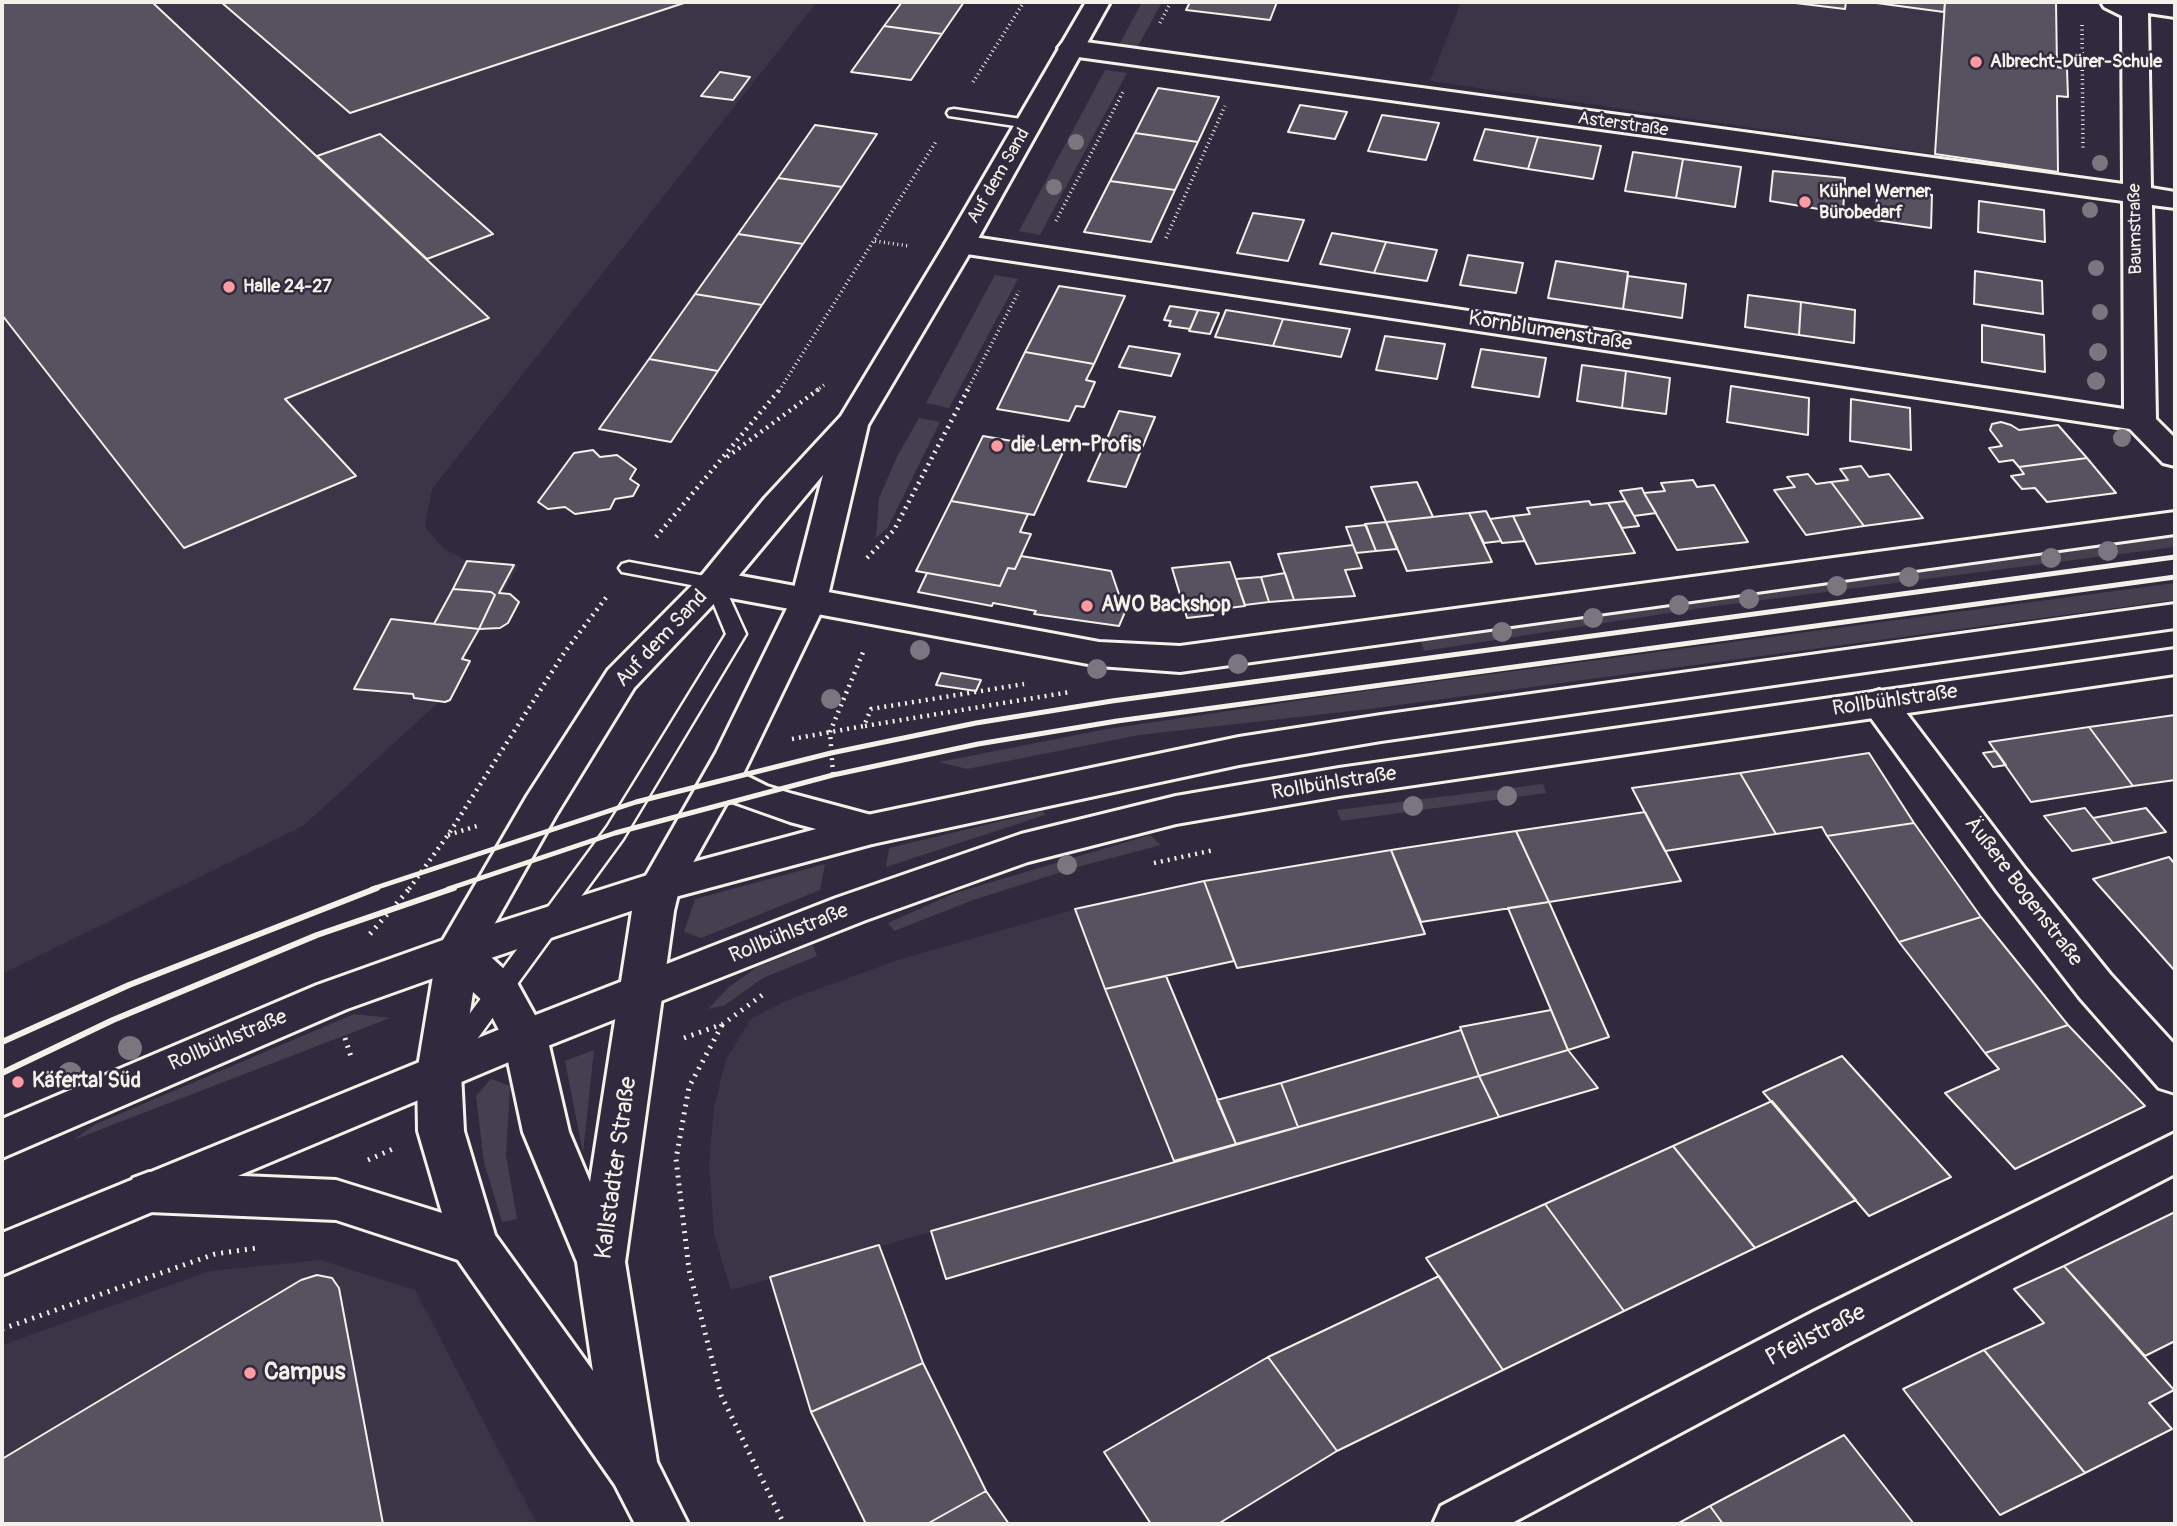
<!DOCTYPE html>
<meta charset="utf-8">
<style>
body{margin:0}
#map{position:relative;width:2177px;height:1526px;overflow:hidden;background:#2f2a3d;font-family:Pangolin,sans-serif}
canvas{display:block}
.frame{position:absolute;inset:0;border:4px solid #f4f1e8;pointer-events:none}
</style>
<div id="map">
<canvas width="2177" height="1526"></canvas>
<div class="frame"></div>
</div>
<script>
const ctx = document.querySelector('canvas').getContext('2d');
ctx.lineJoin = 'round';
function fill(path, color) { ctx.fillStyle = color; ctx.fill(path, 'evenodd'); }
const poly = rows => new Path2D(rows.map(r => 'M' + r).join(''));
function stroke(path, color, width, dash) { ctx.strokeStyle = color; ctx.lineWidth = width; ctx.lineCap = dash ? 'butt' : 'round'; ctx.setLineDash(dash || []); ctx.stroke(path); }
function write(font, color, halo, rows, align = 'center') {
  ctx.font = font + ' Pangolin,sans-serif'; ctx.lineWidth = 5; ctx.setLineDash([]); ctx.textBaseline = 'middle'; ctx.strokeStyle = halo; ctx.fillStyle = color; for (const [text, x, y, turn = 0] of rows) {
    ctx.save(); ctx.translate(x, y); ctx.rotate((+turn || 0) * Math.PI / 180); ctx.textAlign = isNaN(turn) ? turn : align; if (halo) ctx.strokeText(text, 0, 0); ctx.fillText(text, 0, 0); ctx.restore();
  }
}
const built = poly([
 [2,2,817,2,432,489,425,527,444,549,467,561,519,565,440,701,303,826,2,974],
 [1461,2,2056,3,2057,67,2067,69,2068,97,2057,96,2058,172,1430,81],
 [1075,909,1174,1161,731,1290,714,1234,709,1164,714,1108,726,1059,751,1019,783,1002,895,961],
 [320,1260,415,1290,537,1524,2,1524,2,1345,210,1271]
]);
const green = poly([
 [1142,2,1162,2,1137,48,1119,45],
 [1105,70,1127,73,1040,235,1019,231],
 [995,275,1018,279,949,408,926,403],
 [919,418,940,422,888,527,876,538,879,498,898,455],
 [2175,537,2175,547,1701,608,1424,651,1419,638],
 [2175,583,2175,600,1369,709,1139,735,967,769,939,762,1107,729,1357,692],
 [1543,784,1546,793,1341,821,1337,810],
 [1043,811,1045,815,886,867,889,848],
 [1150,835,1161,845,1081,866,976,899,894,931,888,923,955,893],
 [825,864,820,890,701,938,684,932,695,899],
 [813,945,817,956,763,978,725,1005,708,1009,729,987,757,967],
 [354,1014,390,1018,73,1140,96,1124],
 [594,1050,583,1153,565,1061],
 [491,1079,510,1086,506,1155,517,1219,502,1222,484,1162,476,1096]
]);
const building = poly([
 [2,2,152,2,489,318,285,399,356,476,184,548,2,315,2,2],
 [221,2,687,2,350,113,221,2],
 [902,2,964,2,942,34,884,26,902,2],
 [1190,2,1277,2,1270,20,1186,10,1190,2],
 [1787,2,1846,2,1845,9,1787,2],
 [1869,2,1945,2,1944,12,1869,2],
 [1945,2,2056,3,2057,67,2067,69,2068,97,2057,96,2058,172,1935,154,1945,2],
 [884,26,942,34,911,80,851,72,884,26],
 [720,72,750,77,733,100,701,96,720,72],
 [1158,88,1219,97,1198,142,1135,133,1158,88],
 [1300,105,1347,112,1335,139,1288,132,1300,105],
 [1382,115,1439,123,1426,160,1368,151,1382,115],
 [815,125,877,134,842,187,778,178,815,125],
 [1485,129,1538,137,1528,169,1474,160,1485,129],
 [1135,133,1198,142,1175,190,1110,181,1135,133],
 [380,134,493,234,427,259,317,156,380,134],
 [1538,137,1601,146,1593,179,1528,169,1538,137],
 [1633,152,1683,159,1676,198,1625,191,1633,152],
 [1683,159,1741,167,1735,207,1676,198,1683,159],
 [1773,171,1845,178,1843,213,1770,201,1773,171],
 [778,178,842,187,803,244,738,234,778,178],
 [1110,181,1175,190,1151,242,1084,232,1110,181],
 [1878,187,1932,195,1931,228,1875,220,1878,187],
 [1979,201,2044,210,2045,242,1978,232,1979,201],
 [1253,213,1304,220,1288,261,1237,253,1253,213],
 [1332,233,1386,242,1374,273,1320,264,1332,233],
 [738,234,803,244,762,305,695,294,738,234],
 [1386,242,1437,250,1427,281,1374,273,1386,242],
 [1468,255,1523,263,1516,293,1460,285,1468,255],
 [1556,261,1628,272,1623,309,1548,298,1556,261],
 [1975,271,2042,281,2043,314,1974,304,1975,271],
 [1628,276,1686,284,1682,318,1623,309,1628,276],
 [1059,286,1125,296,1094,364,1025,352,1059,286],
 [695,294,762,305,718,371,649,359,695,294],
 [1748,295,1801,302,1799,335,1745,327,1748,295],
 [1801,302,1855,310,1854,343,1799,335,1801,302],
 [1170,306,1198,310,1190,329,1169,326,1171,321,1164,320,1170,306],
 [1198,310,1219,313,1210,334,1189,331,1198,310],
 [1226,310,1283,319,1273,346,1215,337,1226,310],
 [1283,319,1350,329,1341,357,1273,346,1283,319],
 [1982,325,2044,335,2045,372,1982,362,1982,325],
 [1385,336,1445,344,1437,379,1376,370,1385,336],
 [1129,346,1180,354,1171,376,1119,367,1129,346],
 [1481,349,1546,358,1539,397,1472,387,1481,349],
 [1025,352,1094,364,1086,380,1095,382,1084,407,1076,406,1069,421,997,409,1025,352],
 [649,359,718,371,671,442,599,429,649,359],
 [1582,365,1626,371,1622,408,1577,401,1582,365],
 [1626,371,1670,378,1666,414,1622,408,1626,371],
 [1731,386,1809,398,1808,435,1727,422,1731,386],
 [1851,399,1910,408,1911,450,1850,441,1851,399],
 [1119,411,1155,417,1142,448,1106,441,1119,411],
 [2001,422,2011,425,2019,430,2058,425,2087,458,2019,467,2013,460,1999,462,1989,448,2002,446,1990,430,1992,424,2001,422],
 [983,436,1064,450,1034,515,951,501,983,436],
 [1106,441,1142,448,1126,487,1088,481,1106,441],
 [593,450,600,457,617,455,636,469,630,479,639,485,633,496,615,499,610,509,575,514,565,507,548,509,538,502,574,453,593,450],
 [2087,458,2116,493,2047,502,2035,488,2022,489,2011,476,2024,474,2019,467,2087,458],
 [1861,466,1869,477,1889,474,1923,518,1864,526,1831,482,1848,480,1840,469,1861,466],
 [1808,474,1816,484,1831,482,1864,526,1806,535,1774,490,1795,487,1787,477,1808,474],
 [1693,480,1697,487,1714,485,1748,542,1677,550,1644,493,1665,491,1661,483,1693,480],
 [1417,482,1433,517,1386,522,1371,487,1417,482],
 [1642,488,1644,493,1656,513,1634,516,1620,491,1642,488],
 [951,501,1028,514,1020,532,1031,534,1015,569,1008,568,1000,586,916,571,951,501],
 [1589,501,1591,505,1608,503,1635,553,1536,564,1513,516,1530,514,1527,508,1589,501],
 [1625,501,1634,516,1639,526,1622,528,1608,503,1625,501],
 [1486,511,1501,541,1484,543,1469,513,1486,511],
 [1469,513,1492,562,1407,571,1386,522,1469,513],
 [1513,516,1525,541,1502,543,1490,519,1513,516],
 [1386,522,1397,549,1376,551,1365,524,1386,522],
 [1366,525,1376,551,1356,553,1346,527,1366,525],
 [1353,545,1362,568,1345,570,1355,596,1294,600,1278,554,1353,545],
 [1021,556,1111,571,1125,612,1119,626,1034,614,1036,611,993,603,992,606,918,592,927,573,1000,586,1008,568,1015,569,1021,556],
 [467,561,514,565,499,593,510,594,519,602,508,623,500,628,479,629,495,595,491,592,453,589,467,561],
 [1230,562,1245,606,1212,610,1213,615,1187,618,1172,568,1230,562],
 [1285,573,1294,600,1269,602,1261,577,1285,573],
 [1261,577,1269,602,1245,605,1236,579,1261,577],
 [453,589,491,592,495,595,479,629,434,624,453,589],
 [391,619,479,629,462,659,470,661,450,700,445,702,414,698,413,694,354,689,391,619],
 [941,673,981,680,976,691,936,685,941,673],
 [2175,715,2175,780,2133,786,2089,727,2175,715],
 [2089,727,2133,786,2031,802,1989,742,2089,727],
 [1996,751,2006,765,1993,767,1983,753,1996,751],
 [1869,753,1914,823,1827,836,1822,827,1776,834,1740,773,1869,753],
 [1740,773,1776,834,1665,851,1632,788,1740,773],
 [2085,808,2113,843,2072,851,2044,816,2085,808],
 [2146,808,2166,832,2113,843,2093,818,2146,808],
 [1645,812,1681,881,1549,902,1516,831,1645,812],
 [1914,823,1981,917,1899,942,1827,836,1914,823],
 [1516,831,1549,902,1421,922,1391,850,1516,831],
 [1391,850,1425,934,1237,968,1204,881,1391,850],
 [2169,857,2175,864,2175,971,2093,879,2169,857],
 [1204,881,1234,961,1105,989,1075,909,1204,881],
 [1549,902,1609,1037,1568,1050,1508,908,1549,902],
 [1981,917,2068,1025,1985,1053,1899,942,1981,917],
 [1166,976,1236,1144,1174,1161,1105,989,1166,976],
 [1551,1010,1568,1050,1479,1076,1460,1027,1551,1010],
 [2068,1025,2145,1106,2015,1169,1945,1093,1999,1069,1985,1053,2068,1025],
 [1461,1030,1479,1076,1298,1127,1281,1083,1461,1030],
 [1568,1050,1598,1088,1499,1117,1479,1076,1568,1050],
 [1842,1056,1951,1177,1869,1216,1763,1092,1842,1056],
 [1479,1076,1499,1117,946,1279,931,1231,1479,1076],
 [1281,1083,1298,1127,1236,1144,1217,1100,1281,1083],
 [1772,1101,1856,1200,1755,1248,1673,1146,1772,1101],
 [1673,1146,1755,1248,1624,1311,1545,1204,1673,1146],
 [1545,1204,1624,1311,1503,1370,1426,1258,1545,1204],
 [2175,1212,2175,1341,2145,1356,2064,1266,2175,1212],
 [879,1245,923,1363,811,1412,770,1277,879,1245],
 [2064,1266,2174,1390,2149,1403,2172,1429,2085,1473,1984,1350,2044,1323,2014,1289,2064,1266],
 [317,1275,332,1278,339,1288,383,1524,2,1524,2,1459,301,1280,317,1275],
 [1439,1276,1503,1370,1337,1451,1268,1357,1439,1276],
 [1984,1350,2085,1473,2000,1515,1903,1389,1984,1350],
 [1268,1357,1337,1451,1218,1524,1151,1524,1104,1452,1268,1357],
 [923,1363,986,1491,927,1524,866,1524,811,1412,923,1363],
 [1844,1435,1914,1524,1723,1524,1710,1506,1844,1435],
 [986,1491,1009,1524,927,1524,986,1491],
 [1710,1506,1723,1524,1677,1524,1710,1506]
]);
const pathFar2 = poly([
 [1160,23,1171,2],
 [2082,25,2083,149],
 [973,82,1024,2],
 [1056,221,1123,92],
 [1166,238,1225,106],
 [875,241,909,246],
 [779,391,937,140],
 [816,391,824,385],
 [967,391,1019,291]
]);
const pathFar1 = poly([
 [727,457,819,389],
 [656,537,780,389],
 [867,558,894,530,968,389],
 [865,726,1070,692],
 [792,739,864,726,871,709,1024,684],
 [833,774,830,732,864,650],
 [448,835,477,826],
 [1154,863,1214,850],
 [409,889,448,835,564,653,608,595]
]);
const path = poly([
 [370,934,410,888],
 [722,1025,689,1087,676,1159,689,1270,721,1395,784,1524],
 [345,1038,352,1060],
 [684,1038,723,1024,765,993],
 [368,1160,395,1148],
 [2,1329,215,1254,257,1248]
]);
const lane = poly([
 [954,109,1028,120,1035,124,1028,128,949,116,947,113,949,110,954,109],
 [629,562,721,579,746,634,623,839,459,1064,451,1067,443,1064,439,1057,443,1050,607,827,726,634,707,588,622,572,619,568,622,564,629,562]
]);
const street = poly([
 [2101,2,2175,3,2175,17,2148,13,2151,188,2175,192,2175,208,2152,205,2156,419,2175,438,2175,466,2163,463,2130,429,960,253,950,250,945,244,950,238,960,235,2124,409,2123,201,1071,56,1062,53,1058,48,1062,43,1071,40,2123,184,2122,16,2104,7,2101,2],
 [2175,512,2175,534,1180,672,1099,666,714,595,702,591,696,583,702,575,714,571,1099,642,1180,646,2175,512],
 [1879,690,1892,694,2025,869,2110,974,2175,1045,2175,1093,2159,1088,2080,998,1997,891,1860,703,1866,694,1879,690],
 [2175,1133,2175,1174,1849,1343,1510,1524,1433,1524,1441,1506,1815,1311,2175,1133]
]);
const secondary = poly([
 [1086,2,1110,2,975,244,868,425,827,600,743,774,767,786,793,794,886,819,892,829,886,839,872,844,790,822,728,800,680,886,674,911,625,1262,657,1462,688,1524,635,1524,615,1485,458,1260,336,1220,149,1212,133,1206,126,1192,133,1178,149,1172,336,1180,442,1213,418,1131,417,1073,437,952,443,940,527,796,608,670,702,575,765,498,841,416,945,244,1086,2],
 [823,475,791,600,716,753,640,886,632,911,590,1182,569,1132,547,1037,515,979,481,948,556,815,634,688,726,591,823,475],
 [473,992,485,1003,503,1038,523,1132,577,1262,593,1371,495,1235,464,1131,461,1073,473,992]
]);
const primary = poly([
 [2175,604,2175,628,1381,741,1239,765,872,844,664,900,473,964,347,1009,2,1158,2,1119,317,985,443,940,660,871,872,814,1239,737,1381,715,2175,604],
 [2175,649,2175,674,1339,796,1176,824,1028,862,866,920,540,1049,2,1275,2,1233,510,1025,836,898,1021,834,1176,796,1339,768,2175,649]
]);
const railFar1 = poly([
 [372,889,636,802,831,753,976,723,1112,701,2175,557],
 [448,889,615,833,833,775,978,744,1117,721,2175,577]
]);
const rail = poly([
 [2,1042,129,985,377,888],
 [2,1073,113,1020,317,935,454,888]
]);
const trees = [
 [2119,59,7],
 [1076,142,8],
 [2100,163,8],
 [1054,187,8],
 [2090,210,8],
 [2096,268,8],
 [2100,312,8],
 [2098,352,9],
 [2096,381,9],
 [2122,438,9],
 [2108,551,10],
 [2051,558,10],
 [1909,577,10],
 [1837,586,10],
 [1749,599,10],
 [1679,605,10],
 [1593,618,10],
 [1502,632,10],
 [920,650,10],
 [1238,664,10],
 [1097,669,10],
 [831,699,10],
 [1507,796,10],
 [1413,806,10],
 [1067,865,10],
 [130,1048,12],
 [70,1074,12]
];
const markers = [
 [1976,62,7,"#ff9aa2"],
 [1805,202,7,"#ff9aa2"],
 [229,287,7,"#ff9aa2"],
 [997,446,7,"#ff9aa2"],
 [1087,606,7,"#ff9aa2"],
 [18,1082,7,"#ff9aa2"],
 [250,1373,7,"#ff9aa2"]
];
const farPoinames = [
 ["Albrecht-Dürer-Schule",1990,62],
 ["Kühnel Werner",1819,192],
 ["Bürobedarf",1819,213],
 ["Halle 24-27",243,287]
];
const farStreetnames = [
 ["Asterstraße",1623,125,8],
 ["Auf dem Sand",999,176,-60],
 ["Baumstraße",2136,229,-91]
];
const streetNames = [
 ["Kornblumenstraße",1550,332,9],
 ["Auf dem Sand",662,639,-47],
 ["Rollbühlstraße",1895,701,-8],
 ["Rollbühlstraße",1334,784,-9],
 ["Äußere Bogenstraße",2023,892,53],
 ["Rollbühlstraße",789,934,-22],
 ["Rollbühlstraße",228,1041,-23]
];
const poiNames = [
 ["die Lern-Profis",1011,446],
 ["AWO Backshop",1101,606],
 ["Käfertal Süd",32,1082]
];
const nearStreetnames = [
 ["Kallstadter Straße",617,1168,-82],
 ["Pfeilstraße",1816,1336,-27]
];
const nearPoinames = [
 ["Campus",264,1373]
];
fill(built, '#3b3647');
fill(green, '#454050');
fill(building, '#56525f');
stroke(building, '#f4f1e8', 2);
stroke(lane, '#f4f1e8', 5);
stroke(street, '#f4f1e8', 6);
stroke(secondary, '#f4f1e8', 6);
stroke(primary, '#f4f1e8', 6);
stroke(pathFar2, '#f4f1e8', 3.5, [1, 3.5]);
stroke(pathFar1, '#f4f1e8', 4.5, [2, 5]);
stroke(path, '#f4f1e8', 5, [2, 6]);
fill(lane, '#2f2a3d');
fill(street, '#2f2a3d');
fill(secondary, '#2f2a3d');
fill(primary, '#2f2a3d');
stroke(railFar1, '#f4f1e8', 5);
stroke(rail, '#f4f1e8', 6);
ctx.fillStyle = '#7a757e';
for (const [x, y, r] of trees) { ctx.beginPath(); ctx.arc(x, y, r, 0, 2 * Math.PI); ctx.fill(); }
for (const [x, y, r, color] of markers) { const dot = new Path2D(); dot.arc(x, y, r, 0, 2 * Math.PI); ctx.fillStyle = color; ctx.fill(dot); stroke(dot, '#2f2a3d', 2.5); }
write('bold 18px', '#f4f1e8', '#2f2a3d', farPoinames, 'left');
write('18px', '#f4f1e8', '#2f2a3d', farStreetnames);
write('21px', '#f4f1e8', '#2f2a3d', streetNames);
write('bold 21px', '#f4f1e8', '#2f2a3d', poiNames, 'left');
write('24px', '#f4f1e8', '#2f2a3d', nearStreetnames);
write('bold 24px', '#f4f1e8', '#2f2a3d', nearPoinames, 'left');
</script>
